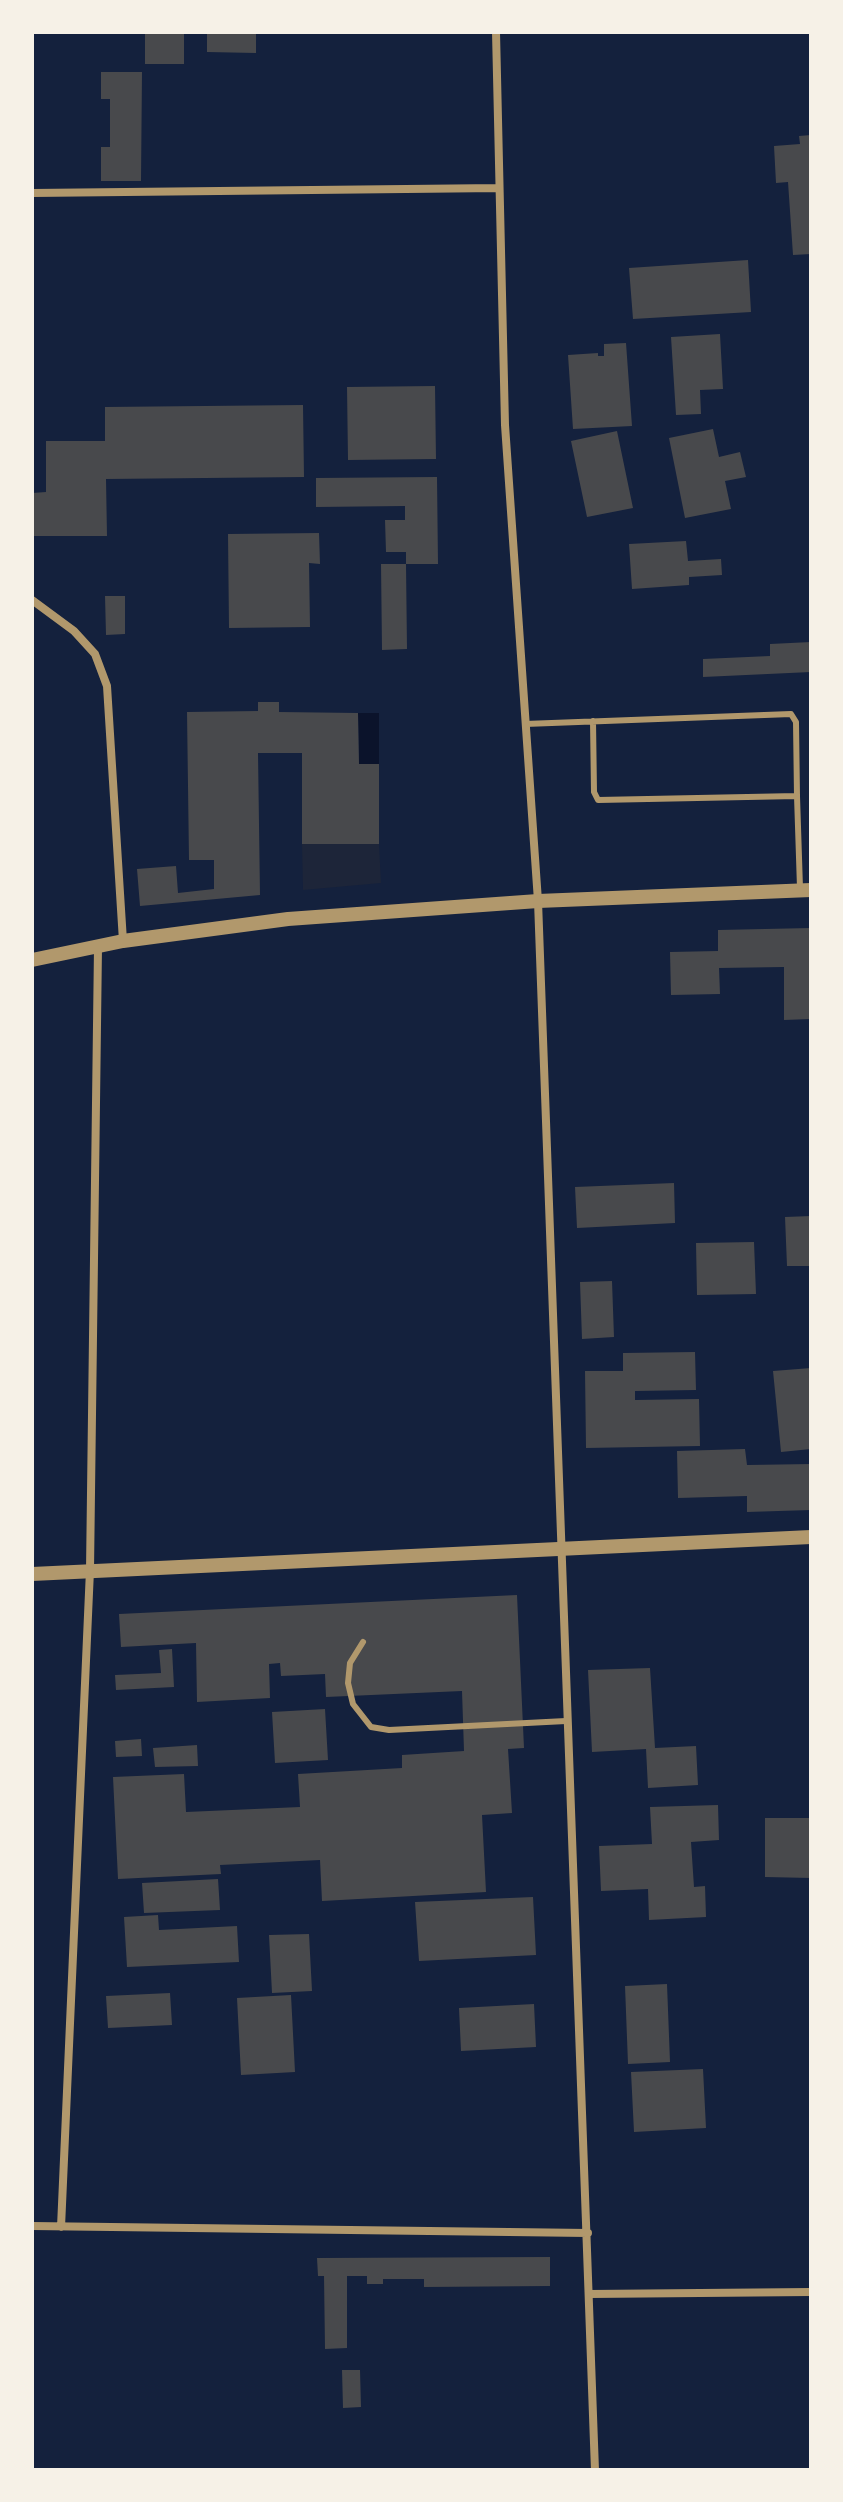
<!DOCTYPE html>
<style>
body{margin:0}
#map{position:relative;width:843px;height:2502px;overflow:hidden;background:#14213d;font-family:"Fira Sans Condensed",sans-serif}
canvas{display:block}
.frame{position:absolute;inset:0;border:34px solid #f6f1e7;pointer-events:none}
</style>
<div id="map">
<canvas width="843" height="2502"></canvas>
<div class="frame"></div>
</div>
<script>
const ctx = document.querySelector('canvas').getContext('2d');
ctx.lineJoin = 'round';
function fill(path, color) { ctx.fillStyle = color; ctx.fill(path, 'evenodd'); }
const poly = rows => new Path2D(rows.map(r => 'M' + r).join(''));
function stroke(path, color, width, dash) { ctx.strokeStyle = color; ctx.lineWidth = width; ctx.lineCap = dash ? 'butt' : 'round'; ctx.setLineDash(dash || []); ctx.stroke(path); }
const green = poly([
 [302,844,379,844,381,883,303,890]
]);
const water = poly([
 [358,713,379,713,379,764,359,764]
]);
const building = poly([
 [145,32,184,32,184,64,145,64],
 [207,32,256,32,256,53,207,52],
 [101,72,142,72,141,181,101,181,101,147,110,147,110,99,101,99],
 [811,135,811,254,793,255,788,182,776,183,774,146,800,144,799,136],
 [748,260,751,312,633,319,629,268],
 [720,334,723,389,700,390,701,414,676,415,671,337],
 [626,343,632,426,573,429,568,355,598,353,598,356,604,356,604,344],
 [435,386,436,459,348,460,347,387],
 [303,405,304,477,106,479,107,536,32,536,32,493,46,492,46,441,105,441,105,407],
 [713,429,719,457,740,452,746,477,725,481,731,509,685,518,669,438],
 [617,431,633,508,587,517,571,441],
 [437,477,438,564,406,564,407,649,382,650,381,564,406,564,406,552,386,552,385,520,405,520,405,506,316,507,316,478],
 [319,533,320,564,309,563,310,627,229,628,228,534],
 [686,541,688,561,721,559,722,575,689,577,689,585,632,589,629,544],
 [105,596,125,596,125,634,106,635],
 [811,642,811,672,703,677,703,659,770,656,770,644],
 [258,702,279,702,279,712,358,713,359,764,379,764,379,844,302,844,302,753,258,753,260,895,140,906,137,869,176,866,178,893,214,889,214,860,189,860,187,712,258,711],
 [811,928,811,1019,784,1020,784,967,719,968,720,994,671,995,670,952,718,951,718,930],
 [674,1183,675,1223,577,1228,575,1187],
 [811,1216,811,1266,787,1266,785,1217],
 [754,1242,756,1294,697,1295,696,1243],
 [612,1281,614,1337,582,1339,580,1282],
 [695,1352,696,1390,635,1391,635,1400,699,1399,700,1446,586,1448,585,1371,623,1371,623,1353],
 [811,1368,811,1449,781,1452,773,1371],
 [745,1449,747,1465,811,1464,811,1510,747,1512,747,1496,678,1498,677,1451],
 [517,1595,524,1748,508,1749,512,1813,482,1815,486,1892,322,1901,320,1860,220,1865,221,1874,118,1879,113,1777,184,1774,186,1812,300,1807,298,1774,402,1768,402,1755,464,1751,462,1691,326,1697,325,1674,281,1676,280,1663,269,1664,270,1698,197,1702,196,1643,121,1647,119,1614],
 [172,1649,174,1687,116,1690,115,1675,161,1673,159,1650],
 [650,1668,655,1748,696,1746,698,1785,648,1788,646,1749,592,1752,588,1670],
 [325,1709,328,1760,275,1763,272,1712],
 [141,1739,142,1756,116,1757,115,1741],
 [197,1745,198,1766,155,1767,153,1748],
 [718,1805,719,1840,691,1842,694,1887,705,1886,706,1917,649,1920,648,1889,601,1891,599,1846,652,1844,650,1807],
 [765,1818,811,1818,811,1878,765,1877],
 [218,1879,220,1910,144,1913,142,1883],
 [533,1897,536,1955,419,1961,415,1902],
 [158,1915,159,1930,237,1926,239,1962,127,1967,124,1917],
 [309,1934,312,1991,272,1993,269,1935],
 [667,1984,670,2062,628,2064,625,1986],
 [170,1993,172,2025,108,2028,106,1996],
 [291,1995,295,2072,241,2075,237,1998],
 [534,2004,536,2047,461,2051,459,2008],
 [703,2069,706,2128,634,2132,631,2072],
 [550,2257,550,2286,424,2287,424,2279,383,2279,383,2284,367,2284,367,2276,347,2276,347,2348,325,2349,324,2276,318,2276,317,2258],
 [342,2370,360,2370,361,2407,343,2408]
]);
const service = poly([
 [525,724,791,714,796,722,797,796,598,800,594,792,593,721],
 [797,796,800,888],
 [363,1642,350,1663,348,1683,353,1704,371,1727,389,1730,566,1721]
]);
const minor = poly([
 [496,32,505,425,538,901,595,2470],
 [32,193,499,188],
 [32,600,74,631,95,654,107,686,123,941],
 [32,2226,588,2233],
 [61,2227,90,1570,98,947],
 [589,2294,811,2292]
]);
const tertiary = poly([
 [32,960,123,941,288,919,538,901,811,890],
 [32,1574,811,1537]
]);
fill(green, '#1d2539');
fill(water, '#0b132b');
fill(building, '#48494c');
stroke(service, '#b1986c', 6);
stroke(minor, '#b1986c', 8);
stroke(tertiary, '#b1986c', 14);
</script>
